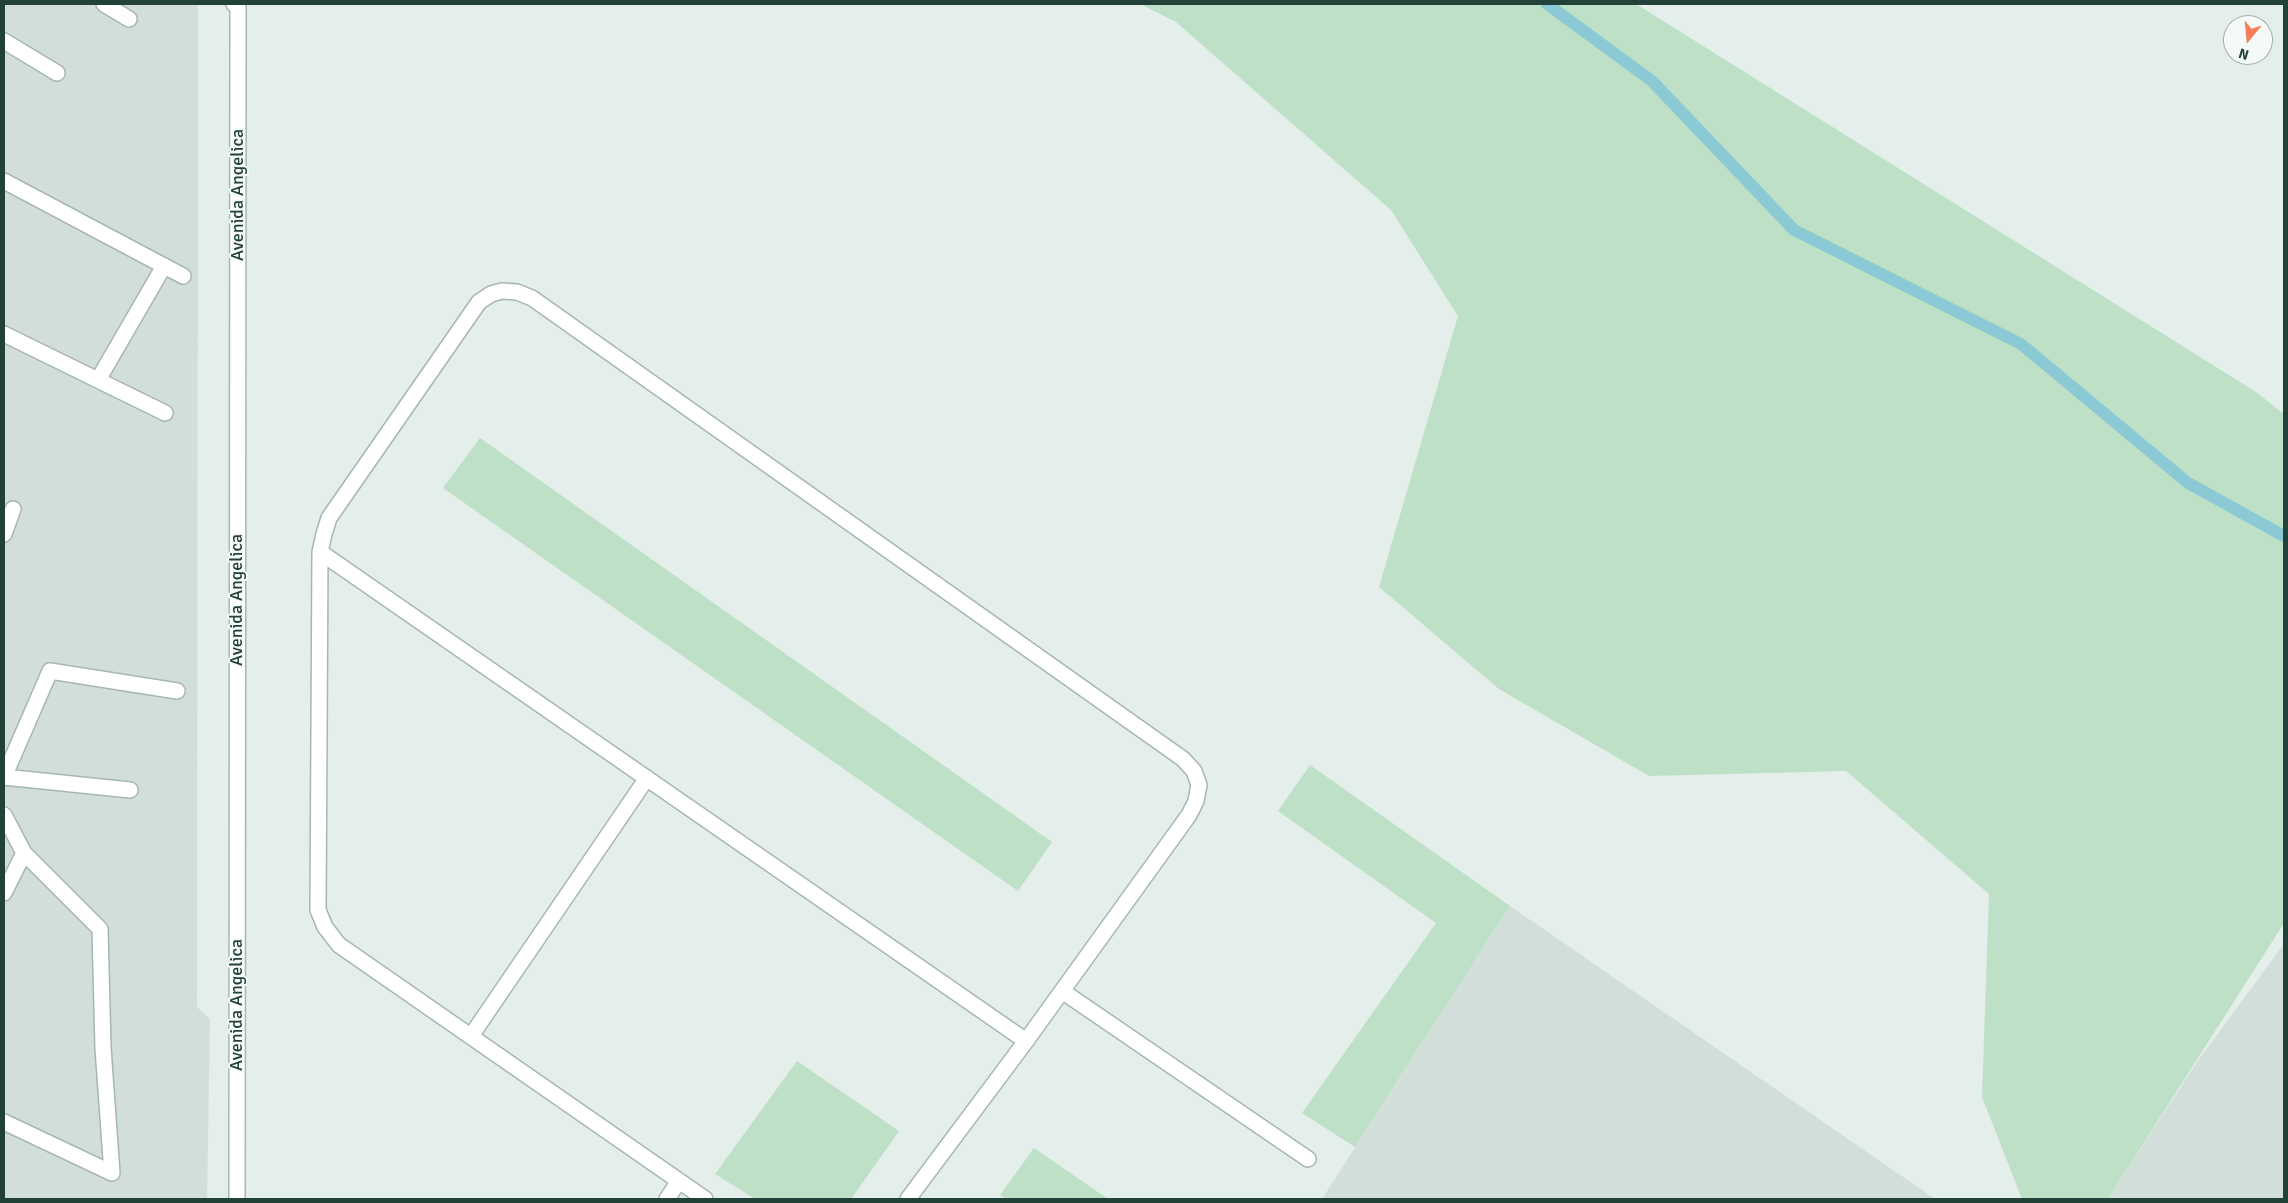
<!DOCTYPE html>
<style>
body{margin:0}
#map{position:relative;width:2288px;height:1203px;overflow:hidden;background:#e4eeea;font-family:Signika,sans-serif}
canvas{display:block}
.frame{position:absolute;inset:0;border:5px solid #224138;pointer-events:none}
.north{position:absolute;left:2223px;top:15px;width:50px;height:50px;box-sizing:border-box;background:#f5faf8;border:1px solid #a1b0ab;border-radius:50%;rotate:197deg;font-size:14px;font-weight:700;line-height:20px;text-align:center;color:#224138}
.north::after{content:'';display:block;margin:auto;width:18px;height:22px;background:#f77e59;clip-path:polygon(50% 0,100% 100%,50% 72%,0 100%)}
</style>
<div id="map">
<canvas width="2288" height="1203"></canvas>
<div class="frame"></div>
<div class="north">N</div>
</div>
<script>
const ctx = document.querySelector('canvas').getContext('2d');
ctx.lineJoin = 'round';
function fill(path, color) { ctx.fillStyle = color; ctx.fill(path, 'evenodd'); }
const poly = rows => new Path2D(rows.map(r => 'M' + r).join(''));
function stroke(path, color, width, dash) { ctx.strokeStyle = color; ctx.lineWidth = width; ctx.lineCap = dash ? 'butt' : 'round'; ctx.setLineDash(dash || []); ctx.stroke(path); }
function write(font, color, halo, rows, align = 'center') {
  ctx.font = font + ' Signika,sans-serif'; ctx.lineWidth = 4; ctx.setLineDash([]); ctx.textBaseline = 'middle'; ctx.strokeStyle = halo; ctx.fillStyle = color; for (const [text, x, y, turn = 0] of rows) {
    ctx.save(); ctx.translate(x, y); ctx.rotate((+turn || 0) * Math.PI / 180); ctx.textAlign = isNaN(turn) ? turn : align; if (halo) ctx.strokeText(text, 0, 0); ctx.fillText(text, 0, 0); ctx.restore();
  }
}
const built = poly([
 [4,4,198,4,197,1007,210,1019,207,1199,4,1199],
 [1510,906,1935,1199,1322,1199],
 [2284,944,2284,1199,2108,1199,2197,1062]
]);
const green = poly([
 [1140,4,1636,4,2256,392,2284,414,2284,923,2108,1199,2022,1199,1982,1097,1989,894,1846,771,1649,776,1499,689,1379,587,1458,316,1391,210,1176,22],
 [480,438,1052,842,1018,891,443,488],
 [1310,765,1510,906,1355,1147,1302,1113,1436,923,1278,811],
 [797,1061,899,1131,851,1199,755,1199,715,1174],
 [1034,1148,1108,1199,1007,1199,1000,1195]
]);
const stream = poly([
 [1547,4,1652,81,1794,230,2021,344,2188,483,2284,536]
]);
const minor = poly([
 [104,4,129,19],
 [234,4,238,7,237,1199],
 [4,41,57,73],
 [4,181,183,276],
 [4,334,165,413],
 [98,380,164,266],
 [4,534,13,509],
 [320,552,1026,1041],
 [4,777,50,671,177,691],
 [4,777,130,790],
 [4,815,24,853,100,929,103,1048,112,1173,4,1122],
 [4,893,24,853],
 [1062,991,1308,1159],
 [471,1036,647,778],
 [667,1199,679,1181],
 [705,1199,339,945,325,927,318,910,320,552,324,534,329,518,479,302,491,294,502,291,517,292,532,298,1183,759,1194,771,1199,785,1196,801,1189,815,1026,1041,908,1199]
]);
const streetNames = [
 ["Avenida Angelica",238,195,-90],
 ["Avenida Angelica",237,600,-90],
 ["Avenida Angelica",237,1005,-90]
];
fill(built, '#d2ded9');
fill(green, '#bde0c6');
stroke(stream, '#8bcad5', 12);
stroke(minor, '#a6b7b1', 18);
stroke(minor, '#fff', 15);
write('18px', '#224138', '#f5faf8', streetNames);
</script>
